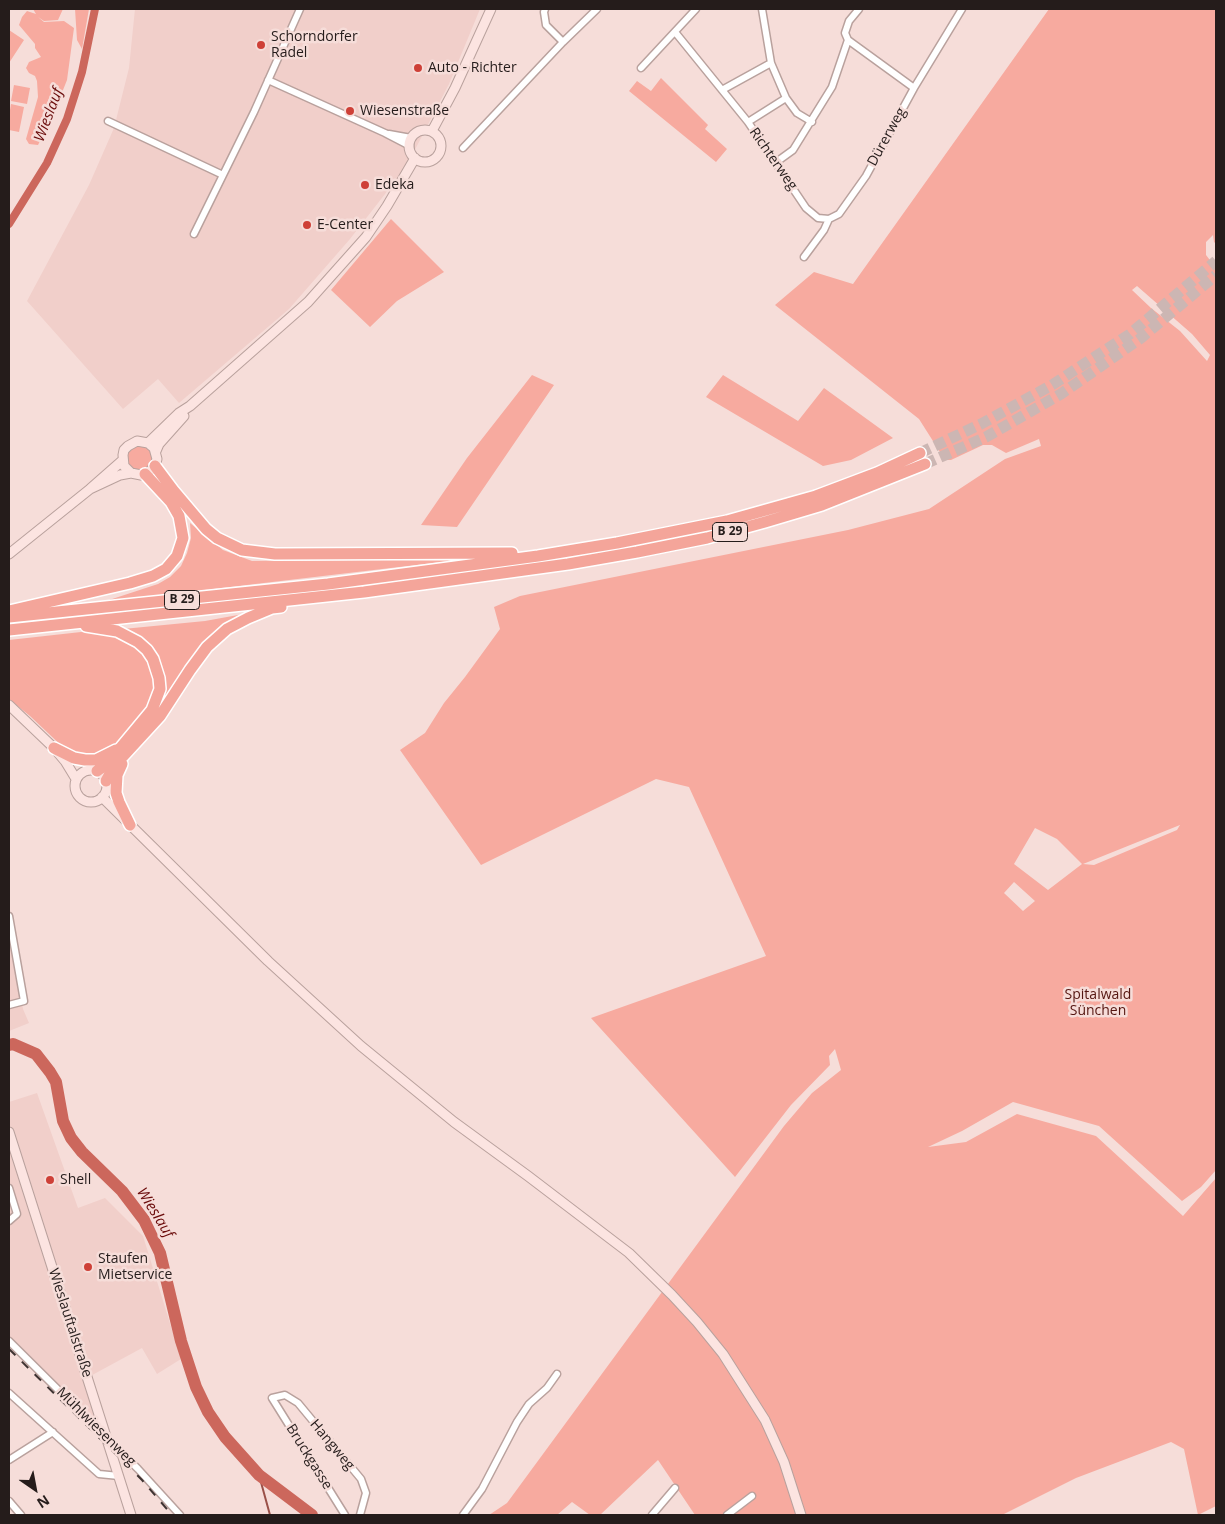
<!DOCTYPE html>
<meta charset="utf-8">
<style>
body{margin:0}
#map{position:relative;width:1225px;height:1524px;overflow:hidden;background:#f6ddd9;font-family:"Open Sans",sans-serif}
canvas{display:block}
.frame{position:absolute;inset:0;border:10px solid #251c1b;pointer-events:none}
.north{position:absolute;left:10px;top:1464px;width:50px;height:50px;-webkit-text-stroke:4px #f6ddd9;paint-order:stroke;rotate:147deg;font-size:14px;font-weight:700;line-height:20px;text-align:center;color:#251c1b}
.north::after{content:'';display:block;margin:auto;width:18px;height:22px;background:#251c1b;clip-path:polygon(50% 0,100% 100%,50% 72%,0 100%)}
</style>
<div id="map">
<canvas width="1225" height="1524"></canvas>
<div class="frame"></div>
<div class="north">N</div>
</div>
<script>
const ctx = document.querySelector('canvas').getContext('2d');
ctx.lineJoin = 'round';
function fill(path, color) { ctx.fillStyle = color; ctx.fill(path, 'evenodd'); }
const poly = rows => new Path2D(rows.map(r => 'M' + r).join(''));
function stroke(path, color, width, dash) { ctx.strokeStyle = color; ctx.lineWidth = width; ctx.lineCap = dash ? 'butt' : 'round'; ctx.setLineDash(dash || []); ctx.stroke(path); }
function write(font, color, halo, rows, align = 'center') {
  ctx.font = font + ' "Open Sans",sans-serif'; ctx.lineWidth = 5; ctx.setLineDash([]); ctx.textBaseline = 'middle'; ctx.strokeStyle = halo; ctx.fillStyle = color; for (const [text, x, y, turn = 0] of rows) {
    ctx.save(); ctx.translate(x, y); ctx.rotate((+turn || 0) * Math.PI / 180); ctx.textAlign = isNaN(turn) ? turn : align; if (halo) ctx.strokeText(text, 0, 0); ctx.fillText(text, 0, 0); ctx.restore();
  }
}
const built = poly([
 [135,9,480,9,449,84,406,167,350,239,289,309,179,403,158,379,123,409,27,301,89,185,114,128,129,68],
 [9,927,23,1009,29,1023,9,1031],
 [37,1093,78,1208,105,1198,143,1236,181,1359,157,1374,142,1348,83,1380,99,1432,9,1344,9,1102]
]);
const green = poly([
 [33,9,63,9,58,20,44,21,38,17,44,22,64,21,74,28,67,80,53,115,38,145,29,144,26,139,38,97,37,81,35,76,29,73,26,68,29,62,41,57,35,48,35,44,19,25,22,17,27,11,36,14],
 [75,9,89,9,82,49,77,40],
 [1049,9,1216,9,1216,244,1214,242,1213,235,1206,242,1206,255,1216,268,1216,1170,1201,1187,1182,1201,1099,1126,1013,1102,962,1131,928,1147,966,1142,1017,1114,1096,1136,1183,1216,1216,1178,1216,1506,1198,1515,1184,1449,1171,1442,1076,1478,1002,1515,695,1515,658,1460,600,1515,590,1515,572,1502,557,1515,489,1515,507,1503,784,1126,812,1093,841,1070,835,1049,829,1056,830,1065,791,1105,735,1177,591,1018,766,956,689,787,656,779,481,865,400,750,425,733,444,703,465,677,500,629,494,607,520,596,848,530,929,509,1005,459,1041,446,1039,439,1006,453,992,445,983,445,951,460,945,460,919,419,775,305,814,272,853,284],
 [1137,286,1192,334,1210,355,1207,361,1180,331,1151,308,1132,290],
 [1180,825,1177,830,1094,865,1083,864],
 [1035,828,1057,839,1082,864,1048,890,1014,864],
 [1014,882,1035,901,1023,911,1004,893],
 [9,30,24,40,9,63],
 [661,78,708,125,705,129,727,149,716,162,629,91,637,81,651,91],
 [14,85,30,88,27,104,11,101],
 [11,104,24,107,19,132,9,130,9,116],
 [391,219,444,272,397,301,370,327,331,290],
 [532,375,554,385,457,527,421,525,467,458],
 [723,375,798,421,824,388,893,438,851,460,823,466,706,397],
 '127 458a13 13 0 1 1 26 0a13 13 0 1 1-26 0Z',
 [190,523,223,550,252,561,467,559,103,602,158,584,170,577,181,566,187,553,191,538],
 [249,613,214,634,192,657,166,695,156,712,162,675,123,629,205,621],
 [81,632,109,633,124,638,143,652,152,668,156,688,146,710,115,745,104,754,84,757,66,750,30,716,9,699,9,640]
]);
const stream = poly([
 [259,1475,270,1515]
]);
const canal = poly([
 [9,224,47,163,67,119,82,72,95,9]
]);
const river = poly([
 [9,1045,13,1044,36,1054,50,1072,56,1082,63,1121,71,1138,82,1152,122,1191,144,1220,160,1253,181,1341,196,1387,208,1412,225,1437,259,1475,312,1515]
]);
const highwayTunnel = poly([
 [920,453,981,424,1052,385,1130,334,1216,261],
 [925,464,986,437,1061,394,1141,338,1216,275]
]);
const street = poly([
 [545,9,544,12,546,25,563,42],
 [762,9,771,63,786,98,797,113,812,122],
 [675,32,748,122,806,208,818,218,829,219],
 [848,40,914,88],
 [641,68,696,9],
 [268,80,385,133,410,146],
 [722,90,771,63],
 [108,121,223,175],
 [748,122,786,98],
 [389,134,411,138],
 [463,148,563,42,597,9],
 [775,163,793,150,832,87,848,40,845,33,849,21,859,9],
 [194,234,254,112,300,9],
 [804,257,824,230,829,219,839,214,866,176,914,88,962,9],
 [9,916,24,1001,9,1005],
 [9,1188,17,1214,9,1221],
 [9,1341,138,1469,180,1515],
 [9,1393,99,1474,119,1476],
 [9,1460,53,1432],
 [9,1501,21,1515],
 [345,1515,272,1398,285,1395,298,1403,361,1479,366,1493,360,1515],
 [463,1515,482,1489,517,1422,529,1404,547,1388,557,1374],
 [652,1515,675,1488],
 [727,1515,752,1496]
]);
const secondary = poly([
 '409 146a16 16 0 1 1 32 0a16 16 0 1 1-32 0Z',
 [432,131,455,88,491,9],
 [148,443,179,413,190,406,308,302,366,237,387,206,415,158],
 [156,451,159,444,184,416],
 [90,489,120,475,131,473,141,475,149,472,155,466,157,459,154,448,148,443,137,441,128,446,124,450,123,455,124,466,131,473],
 [9,554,90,489,123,460],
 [9,705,54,748,65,761,76,779],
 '75 786a16 16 0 1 1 32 0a16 16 0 1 1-32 0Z',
 [102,797,268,961,361,1046,454,1122,528,1176,629,1253,672,1295,697,1322,723,1354,765,1420,784,1462,801,1515],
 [9,1132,131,1515]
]);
const highway = poly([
 [155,466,173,490,206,529,217,538,242,550,275,554,512,553],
 [9,611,130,583,153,576,166,569,177,556,183,538,179,516,171,502,145,474],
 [9,617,328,584,538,556,617,543,727,521,816,496,877,473,920,453],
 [86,626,117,631,138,642,147,650,153,659,159,678,160,689,152,710,108,763,97,771],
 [9,630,364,592,568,564,637,552,707,538,765,522,822,505,925,464],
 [54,748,74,758,85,760,96,760,116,750],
 [122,764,117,775,116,793,119,802,130,825],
 [106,781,115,765,160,716,190,670,207,647,227,629,248,618,272,608,281,607]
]);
const rail = poly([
 [9,1349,142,1480,172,1515]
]);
const markers = [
 [261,45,5,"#ce4037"],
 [418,68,5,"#ce4037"],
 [350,111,5,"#ce4037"],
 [365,185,5,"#ce4037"],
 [307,225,5,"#ce4037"],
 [50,1180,5,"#ce4037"],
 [88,1267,5,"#ce4037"]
];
const shields = [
 [730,532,35],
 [182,600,35]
];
const shieldNames = [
 ["B 29",730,532],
 ["B 29",182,600]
];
const poiNames = [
 ["Schorndorfer",271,37],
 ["Radel",271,53],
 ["Auto - Richter",428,68],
 ["Wiesenstraße",360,111],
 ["Edeka",375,185],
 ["E-Center",317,225],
 ["Shell",60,1180],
 ["Staufen",98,1259],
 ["Mietservice",98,1275]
];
const streetNames = [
 ["Dürerweg",887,137,-61],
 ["Richterweg",773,159,55],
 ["Wieslauftalstraße",70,1323,72],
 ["Mühlwiesenweg",96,1427,45],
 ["Hangweg",332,1445,50],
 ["Bruckgasse",309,1457,58]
];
const parkNames = [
 ["Spitalwald",1098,995],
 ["Sünchen",1098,1011]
];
const waterNames = [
 ["Wieslauf",49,115,-69],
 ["Wieslauf",155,1213,58]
];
fill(built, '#f1cfca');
fill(green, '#f7aa9f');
stroke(stream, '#9a5048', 2);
stroke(canal, '#cc675c', 8);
stroke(river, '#cc675c', 12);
stroke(highwayTunnel, '#ccb6b3', 11, [11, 5.5]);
stroke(street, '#b9a19d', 9);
stroke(secondary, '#b9a19d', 11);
stroke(highway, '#fff', 14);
stroke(street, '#fff', 6);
stroke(secondary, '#fce4e1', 9);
stroke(highway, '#f4a59a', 11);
stroke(rail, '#3e3332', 2, [9, 9]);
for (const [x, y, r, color] of markers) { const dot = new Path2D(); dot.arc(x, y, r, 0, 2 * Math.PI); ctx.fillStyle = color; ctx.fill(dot); stroke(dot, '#f6ddd9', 2); }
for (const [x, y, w] of shields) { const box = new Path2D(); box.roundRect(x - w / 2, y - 9.5, w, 19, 4); ctx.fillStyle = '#f6ddd9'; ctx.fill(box); stroke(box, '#251c1b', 1); }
write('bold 12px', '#251c1b', null, shieldNames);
write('14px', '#251c1b', '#f6ddd9', poiNames, 'left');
write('14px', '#251c1b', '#f6ddd9', streetNames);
write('14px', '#551510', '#f6ddd9', parkNames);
write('italic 15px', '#6a0b0a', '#f6ddd9', waterNames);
</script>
